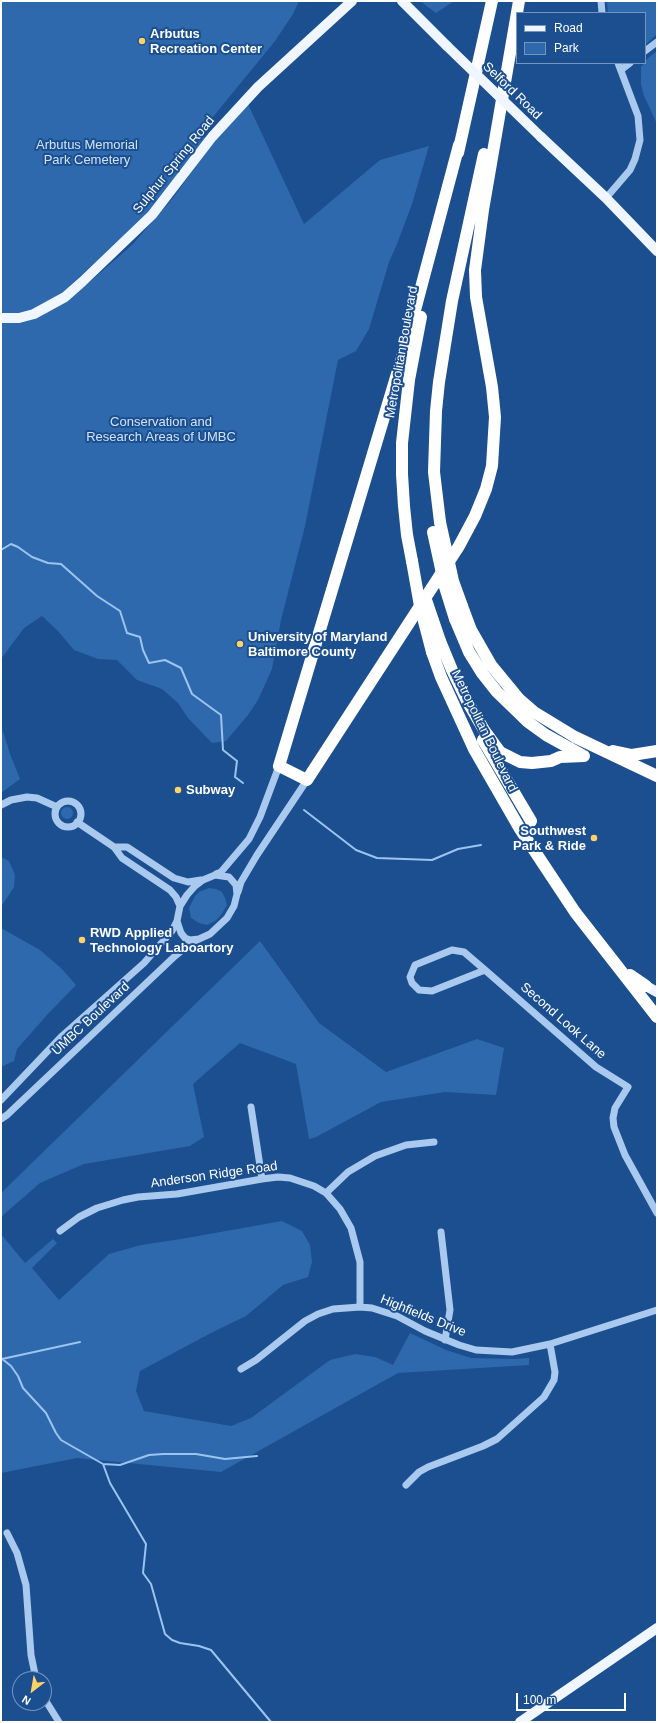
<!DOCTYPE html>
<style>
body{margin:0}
#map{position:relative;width:658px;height:1723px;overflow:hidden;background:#1b4f8f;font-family:Helvetica,sans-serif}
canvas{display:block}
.frame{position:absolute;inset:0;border:2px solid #fff;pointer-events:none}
.legend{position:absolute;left:516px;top:12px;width:130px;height:52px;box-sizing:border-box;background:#1b4f8f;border:1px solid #7695bc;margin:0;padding:5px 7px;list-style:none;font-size:12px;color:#fff}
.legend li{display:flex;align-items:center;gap:8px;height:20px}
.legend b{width:20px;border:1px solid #7695bc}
.north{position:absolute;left:12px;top:1671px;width:40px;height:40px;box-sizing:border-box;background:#1b4f8f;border:1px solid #7695bc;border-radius:50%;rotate:211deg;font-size:11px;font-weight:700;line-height:16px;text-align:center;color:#fff}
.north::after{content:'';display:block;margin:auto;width:14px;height:18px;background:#ffd166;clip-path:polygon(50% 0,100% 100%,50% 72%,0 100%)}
.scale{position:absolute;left:516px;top:1693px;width:110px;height:18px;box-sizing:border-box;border:2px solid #fff;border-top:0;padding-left:5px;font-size:12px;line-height:14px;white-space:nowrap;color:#fff;-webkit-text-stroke:3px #1b4f8f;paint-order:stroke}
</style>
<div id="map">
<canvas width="658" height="1723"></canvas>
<div class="frame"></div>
<ul class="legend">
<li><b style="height:5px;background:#f0f6ff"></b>Road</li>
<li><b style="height:11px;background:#2e69ad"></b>Park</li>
</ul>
<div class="north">N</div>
<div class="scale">100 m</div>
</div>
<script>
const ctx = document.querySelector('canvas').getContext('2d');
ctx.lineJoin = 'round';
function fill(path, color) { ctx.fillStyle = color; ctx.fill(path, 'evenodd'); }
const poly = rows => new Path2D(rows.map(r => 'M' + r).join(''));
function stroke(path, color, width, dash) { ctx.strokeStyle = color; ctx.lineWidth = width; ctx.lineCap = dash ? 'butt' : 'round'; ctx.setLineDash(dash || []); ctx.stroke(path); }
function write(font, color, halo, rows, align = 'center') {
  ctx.font = font + ' Helvetica,sans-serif'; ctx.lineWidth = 4; ctx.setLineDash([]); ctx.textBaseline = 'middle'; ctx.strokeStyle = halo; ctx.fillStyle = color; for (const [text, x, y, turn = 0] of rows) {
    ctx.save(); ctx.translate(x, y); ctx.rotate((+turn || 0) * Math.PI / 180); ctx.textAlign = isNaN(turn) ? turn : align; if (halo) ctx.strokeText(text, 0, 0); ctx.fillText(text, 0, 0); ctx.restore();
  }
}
const green = poly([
 [1,1,299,1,293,14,275,41,200,133,206,138,149,212,62,293,34,310,21,313,1,314],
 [420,1,454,1,436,13],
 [607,1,657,1,657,34,645,45,645,13,608,13],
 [657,47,657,124,644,96,641,84,641,67,648,58,657,51],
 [248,104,304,224,380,160,429,146,412,204,397,244,389,262,369,329,356,351,338,360,305,526,281,620,272,669,258,700,248,715,226,741,212,743,188,718,178,703,162,689,137,680,117,660,98,659,74,650,57,630,42,616,24,628,1,659,1,323,25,321,41,316,78,292,132,245,173,198,211,145],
 [1,730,4,734,10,754,20,779,1,793],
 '61 813a6 6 0 1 1 12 0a6 6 0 1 1-12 0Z',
 [1,857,9,861,15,875,14,887,1,907],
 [209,888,216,889,222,892,225,898,227,905,221,915,215,921,207,925,199,923,191,918,189,908,195,896,199,892],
 [1,928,40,950,62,969,76,985,47,1015,17,1049,14,1061,1,1067],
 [260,941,319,1023,386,1072,477,1039,504,1048,496,1095,445,1092,381,1102,316,1137,309,1139,296,1064,240,1043,193,1084,204,1137,190,1146,84,1164,40,1183,1,1217,1,1193],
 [282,1221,302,1231,310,1245,312,1262,308,1277,283,1285,246,1316,211,1333,140,1371,136,1391,144,1411,231,1426,251,1418,330,1360,355,1354,375,1357,393,1365,410,1333,446,1350,471,1358,515,1359,529,1358,529,1365,398,1373,221,1472,77,1458,1,1473,1,1234,25,1263,53,1239,57,1243,32,1268,59,1300,109,1254,141,1245,181,1239]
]);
const stream = poly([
 [1,550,11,544,18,547,32,557,48,563,61,564,97,596,120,611,127,633,140,637,143,650,149,663,165,660,181,668,192,694,221,715,223,750,237,761,235,777,243,783],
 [304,810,356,850,377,858,432,860,458,849,481,845],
 [1,1358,11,1366,18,1376,23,1388,46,1413,56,1433,61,1440,103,1464,110,1483,146,1544,143,1573,151,1584,165,1634,172,1640,180,1643,199,1646,211,1650,271,1722],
 [2,1359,80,1342],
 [103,1464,120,1465,149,1455,163,1454,196,1454,225,1459,257,1456]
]);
const minor = poly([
 [601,1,602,13],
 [645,51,657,42],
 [621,70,630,63],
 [606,198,630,170,635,159,640,140,638,116,618,63],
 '55 814a13 13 0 1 1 26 0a13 13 0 1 1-26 0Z',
 [1,805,11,800,27,797,37,798,57,807],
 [77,822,114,847,122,858,170,890,176,897,180,906],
 [114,847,127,847,174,878,188,882,201,880],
 [216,874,221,872,249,839,260,817,279,766],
 [215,875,229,877,236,885,237,894,234,906,227,918,210,934,199,939,190,940,185,938,181,933,177,921,180,906,187,895,195,886,203,880,215,875],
 [238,892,241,882,257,855,307,780],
 [452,950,464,952,485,970,432,991,419,990,412,983,410,977,415,965,452,950],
 [485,970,596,1067,628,1087,615,1108,613,1118,614,1127,625,1155,657,1213],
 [1,1100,62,1036,144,963,172,931,177,921],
 [251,1107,262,1179],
 [1,1119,7,1115,175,956,192,942,199,939],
 [326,1193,348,1172,375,1156,406,1145,434,1142],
 [60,1231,79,1217,97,1208,123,1200,138,1197,177,1194,262,1179,278,1177,290,1178,314,1186,326,1193,340,1209,351,1228,360,1262,360,1307],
 [441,1232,450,1310,445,1340],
 [241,1369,256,1360,305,1321,318,1314,333,1309,360,1307,372,1308,397,1316,425,1331,459,1345,476,1350,512,1352,550,1344,657,1310],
 [406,1485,419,1472,428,1467,483,1446,497,1439,544,1397,554,1380,555,1372,550,1344],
 [7,1533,17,1553,26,1585,31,1655,36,1679],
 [44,1698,59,1722]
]);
const major = poly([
 [402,1,447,46],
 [541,137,606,198,657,251],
 [1,318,19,318,34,314,65,297,82,282,152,215,212,137,258,87,352,1],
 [646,986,657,992],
 [520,1722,657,1628]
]);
const highway = poly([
 [459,145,406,344,279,766,307,780,459,546,475,516,486,489,492,466,495,417,492,387,476,297,475,270,483,210,519,1],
 [458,153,492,1],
 [440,522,434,472,436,411,439,382,452,301,484,154],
 [412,561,407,535,404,506,402,474,402,443,409,380,421,317],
 [462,606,471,630,491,665,519,699,534,712,575,737,657,776],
 [455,619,469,652,482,673,497,692,528,722,546,735,582,755],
 [440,641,452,670,467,701,484,730,500,752,520,762,532,763,551,761,560,757,584,756],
 [432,652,441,677,474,749,520,829,575,912,657,1017],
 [483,740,531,821],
 [613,751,632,755,657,751],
 [630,975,646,986]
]);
const majorBridge = poly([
 [447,46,541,137]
]);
const highwayBridge = poly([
 [440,522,453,581,462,606],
 [433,532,445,587,455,619],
 [412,561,420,606,432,652],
 [426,600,440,641]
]);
const markers = [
 [142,41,4,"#ffd166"],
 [240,644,4,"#ffd166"],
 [178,790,4,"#ffd166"],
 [594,838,4,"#ffd166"],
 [82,940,4,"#ffd166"]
];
const poiNames = [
 ["Arbutus",150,34],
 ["Recreation Center",150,49],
 ["University of Maryland",248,637],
 ["Baltimore County",248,652],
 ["Subway",186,790],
 ["Southwest",586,831,"right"],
 ["Park & Ride",586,846,"right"],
 ["RWD Applied",90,933],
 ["Technology Laboartory",90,948]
];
const streetNames = [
 ["Selford Road",512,91,44],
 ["Sulphur Spring Road",174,165,-51],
 ["Metropolitan Boulevard",402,352,-80],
 ["Metropolitan Boulevard",484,731,64],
 ["UMBC Boulevard",91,1019,-43],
 ["Second Look Lane",563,1021,41],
 ["Anderson Ridge Road",214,1175,-8],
 ["Highfields Drive",423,1316,22]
];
const parkNames = [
 ["Arbutus Memorial",87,145],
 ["Park Cemetery",87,160],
 ["Conservation and",161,422],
 ["Research Areas of UMBC",161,437]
];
fill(green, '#2e69ad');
stroke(stream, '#9cc4f0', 2);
stroke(minor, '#a9c9ee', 7);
stroke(major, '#f0f6ff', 10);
stroke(highway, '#fff', 12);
stroke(majorBridge, '#f0f6ff', 10);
stroke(highwayBridge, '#fff', 12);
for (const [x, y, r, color] of markers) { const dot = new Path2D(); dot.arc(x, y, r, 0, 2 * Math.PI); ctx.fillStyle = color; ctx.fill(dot); stroke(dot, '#1b4f8f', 1.5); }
write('bold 13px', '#fff', '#1b4f8f', poiNames, 'left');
write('13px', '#fff', '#1b4f8f', streetNames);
write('13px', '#cfe3fa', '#1b4f8f', parkNames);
</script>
